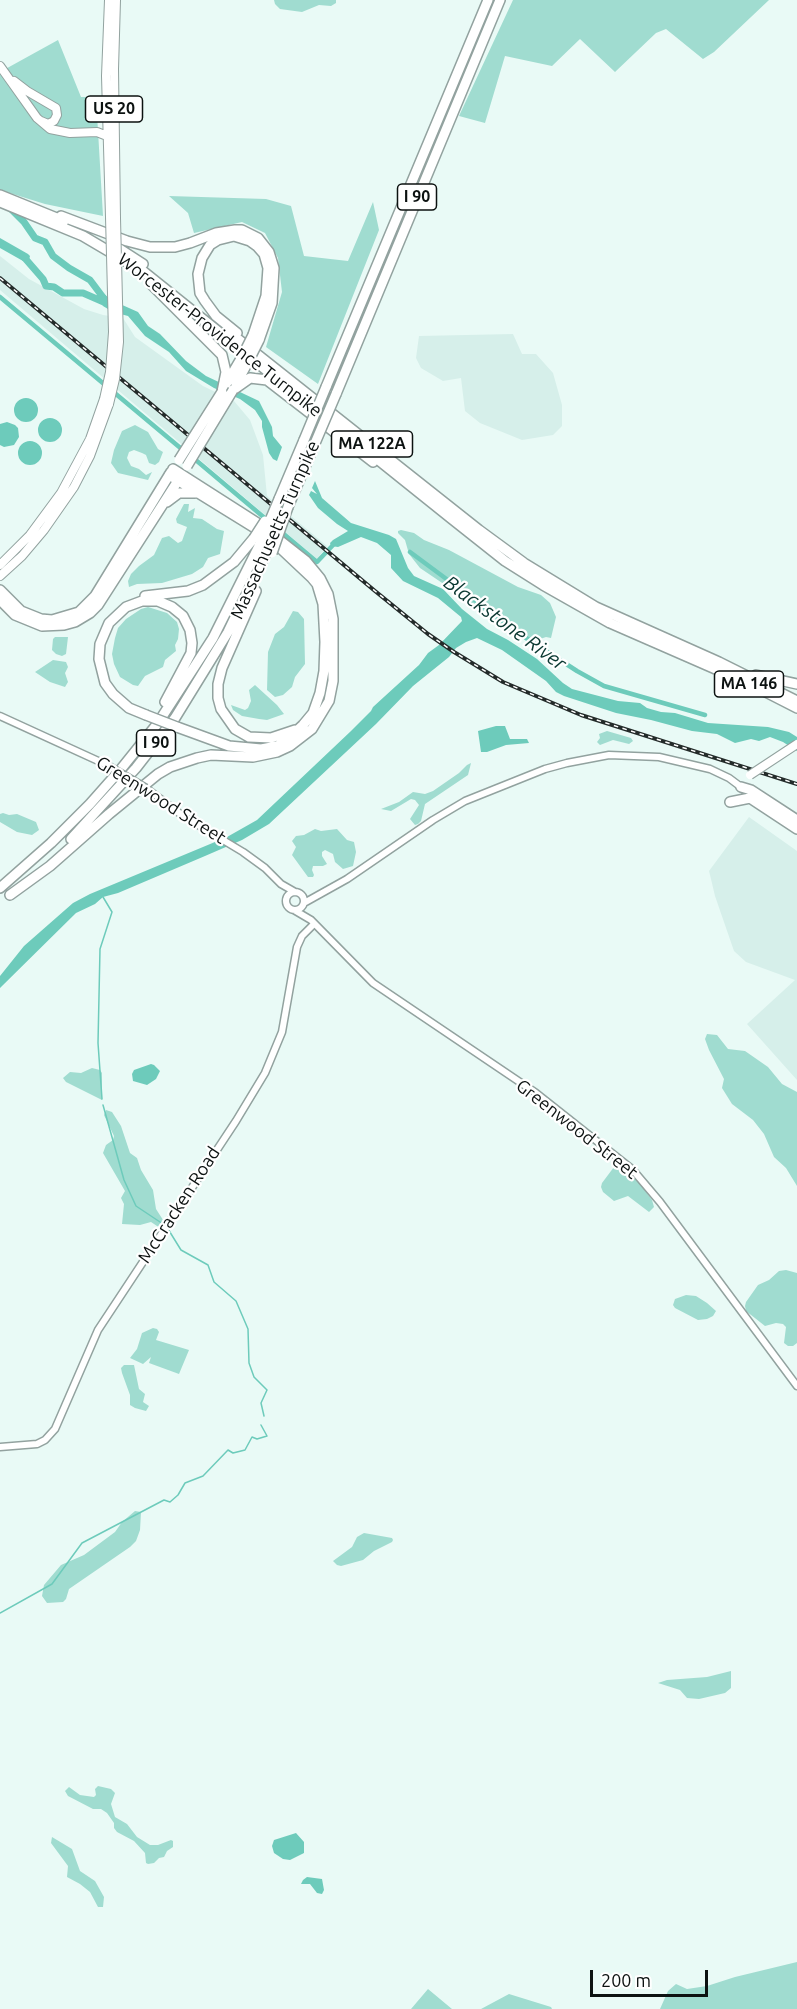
<!DOCTYPE html>
<style>
body{margin:0}
#map{position:relative;width:797px;height:2009px;overflow:hidden;background:#e9faf6;font-family:Ubuntu,sans-serif}
canvas{display:block}
.scale{position:absolute;left:590px;top:1970px;width:118px;height:27px;box-sizing:border-box;border:3px solid #0c1211;border-top:0;padding-left:8px;font-size:18px;line-height:21px;white-space:nowrap;color:#0c1211;-webkit-text-stroke:4px #fff;paint-order:stroke}
</style>
<div id="map">
<canvas width="797" height="2009"></canvas>
<div class="scale">200 m</div>
</div>
<script>
const ctx = document.querySelector('canvas').getContext('2d');
ctx.lineJoin = 'round';
function fill(path, color) { ctx.fillStyle = color; ctx.fill(path, 'evenodd'); }
const poly = rows => new Path2D(rows.map(r => 'M' + r).join(''));
function stroke(path, color, width, dash) { ctx.strokeStyle = color; ctx.lineWidth = width; ctx.lineCap = dash ? 'butt' : 'round'; ctx.setLineDash(dash || []); ctx.stroke(path); }
function write(font, color, halo, rows, align = 'center') {
  ctx.font = font + ' Ubuntu,sans-serif'; ctx.lineWidth = 4.5; ctx.setLineDash([]); ctx.textBaseline = 'middle'; ctx.strokeStyle = halo; ctx.fillStyle = color; for (const [text, x, y, turn = 0] of rows) {
    ctx.save(); ctx.translate(x, y); ctx.rotate((+turn || 0) * Math.PI / 180); ctx.textAlign = isNaN(turn) ? turn : align; if (halo) ctx.strokeText(text, 0, 0); ctx.fillText(text, 0, 0); ctx.restore();
  }
}
const built = poly([
 [0,256,29,279,84,309,103,315,123,318,135,337,203,386,234,401,250,420,263,455,267,496,327,546,317,559,0,290],
 [513,334,522,354,536,354,553,373,562,405,562,426,553,435,522,440,480,423,465,411,461,378,443,381,421,368,416,358,419,336],
 [749,817,797,851,797,1080,747,1024,795,980,746,962,734,951,715,896,711,879,709,871]
]);
const green = poly([
 [274,0,336,0,336,3,331,6,319,5,302,12,280,9,275,4],
 [513,0,769,0,714,52,703,59,666,29,656,33,615,72,580,39,552,66,505,56,485,123,459,116],
 [58,40,81,97,96,97,103,216,45,204,0,190,0,72],
 [169,196,266,199,291,206,304,256,348,261,373,202,379,230,318,384,266,347,282,292,278,258,265,233,242,222,194,233,188,213],
 [135,425,148,432,158,449,163,452,159,462,155,465,149,463,146,455,142,453,134,450,129,452,127,458,131,466,139,469,146,475,152,472,148,480,118,473,111,463,114,450,122,431],
 [184,504,189,504,188,512,195,508,193,518,202,519,217,529,224,531,220,554,208,558,203,567,192,574,162,583,137,584,129,587,128,581,131,574,139,566,154,555,162,538,169,536,178,543,182,541,187,527,177,523,176,519],
 [401,530,414,533,424,540,449,550,518,587,541,595,550,603,556,617,551,638,546,637,534,641,518,636,496,625,460,595,420,568,409,554,405,540,398,533,398,531],
 [148,607,167,613,177,622,179,629,178,639,175,645,176,651,165,660,163,667,145,676,138,686,133,685,120,677,114,664,112,654,115,638,118,628,126,619,141,609],
 [293,611,298,612,304,619,305,664,295,677,292,687,283,695,275,697,267,690,268,652,275,634,284,627],
 [55,637,68,637,66,654,62,656,56,654,52,650,53,639],
 [53,660,66,662,68,667,65,673,68,682,65,687,50,682,35,672],
 [255,685,277,705,284,714,267,720,259,719,242,716,233,710,231,705,245,710,248,708,251,701,249,690],
 [607,731,631,738,633,741,629,744,613,740,600,745,597,742,600,738,599,734],
 [471,763,468,775,425,804,421,821,418,824,415,825,410,819,419,805,415,800,411,799,391,811,381,809,399,802,413,792,425,794,433,791,459,773,467,765],
 [3,813,9,815,17,814,36,822,39,830,32,835,17,832,0,822,0,814],
 [315,829,321,831,337,829,347,840,354,842,356,852,353,866,343,869,335,862,333,854,325,850,322,852,322,856,327,864,323,866,313,866,312,870,314,875,313,877,308,877,292,855,296,847,292,841,296,836,304,835],
 [707,1034,717,1035,728,1049,745,1051,768,1067,782,1084,797,1092,797,1186,786,1168,774,1157,764,1134,753,1120,732,1104,722,1088,724,1079,709,1050,705,1039],
 [92,1068,100,1070,102,1073,102,1100,66,1082,63,1078,70,1072,81,1073],
 [106,1110,112,1112,121,1126,130,1153,137,1158,141,1170,153,1190,156,1209,165,1223,164,1228,157,1226,151,1222,140,1225,122,1224,124,1204,121,1198,125,1191,103,1153,106,1145,113,1140,114,1136,104,1115],
 [617,1163,621,1164,624,1169,635,1177,652,1200,654,1207,649,1212,628,1196,614,1201,603,1192,601,1187,602,1183],
 [786,1270,797,1273,797,1343,793,1346,788,1346,784,1343,786,1327,783,1324,776,1323,765,1326,746,1311,745,1306,746,1302,758,1285,769,1280,779,1271],
 [686,1295,696,1296,707,1303,716,1311,713,1316,707,1319,698,1320,675,1308,673,1305,675,1299],
 [153,1328,157,1329,159,1332,156,1340,189,1350,179,1374,149,1363,151,1357,143,1364,130,1358,137,1349,142,1333],
 [124,1365,134,1365,139,1389,145,1394,143,1402,149,1406,146,1411,135,1408,130,1405,130,1395,122,1373,121,1368],
 [135,1511,141,1512,140,1530,136,1541,130,1547,69,1589,66,1599,63,1602,47,1603,42,1596,44,1585,61,1565,84,1555,115,1532,122,1522],
 [364,1533,392,1538,393,1540,392,1542,374,1551,363,1560,341,1566,337,1565,333,1561,352,1547,357,1537],
 [731,1671,731,1688,725,1693,699,1699,687,1698,680,1690,658,1683,667,1680,707,1677],
 [98,1786,111,1789,115,1793,111,1804,115,1817,127,1824,137,1837,150,1845,158,1845,171,1840,173,1841,173,1847,167,1851,164,1857,159,1858,154,1863,148,1864,146,1863,145,1853,134,1841,117,1832,114,1828,114,1823,107,1813,101,1809,93,1809,68,1796,65,1791,69,1787,80,1795,94,1797,96,1795,95,1789],
 [52,1837,72,1849,80,1871,95,1881,104,1897,103,1907,98,1907,90,1892,80,1884,67,1877,68,1866,51,1843],
 [797,1962,797,2009,660,2009,668,1991,676,1984,687,1989,707,1986,735,1977],
 [428,1989,452,2009,411,2009],
 [509,1994,551,2007,552,2009,481,2009]
]);
const water = poly([
 [0,238,28,254,30,256,29,260,23,261,0,248],
 [102,292,111,300,138,312,148,326,160,334,186,361,206,376,259,401,272,427,273,436,282,447,277,461,273,459,269,453,262,427,262,421,255,410,240,399,214,388,186,371,169,352,145,336,128,316,113,312,103,306,100,300,99,295],
 '14 410a12 12 0 1 1 24 0a12 12 0 1 1-24 0Z',
 '38 430a12 12 0 1 1 24 0a12 12 0 1 1-24 0Z',
 [7,422,15,425,18,428,19,437,14,445,4,447,0,445,0,424],
 '18 453a12 12 0 1 1 24 0a12 12 0 1 1-24 0Z',
 [315,481,322,498,351,523,389,535,396,539,408,568,414,576,443,589,462,609,487,629,508,640,537,659,563,683,572,689,618,701,640,703,647,708,661,712,675,713,708,723,768,727,789,732,797,737,797,751,783,742,770,737,759,741,751,739,735,743,717,734,692,731,651,720,616,713,564,696,556,692,546,681,502,650,477,638,466,642,456,648,449,657,413,686,376,724,269,824,242,840,205,856,118,893,103,897,95,904,76,913,0,988,0,976,24,946,73,903,90,894,227,837,257,820,351,731,371,711,373,707,419,665,428,653,439,645,462,621,461,617,438,598,403,581,391,568,391,555,377,543,361,537,338,547,331,546,330,543,333,540,348,531,337,524,318,508,309,495,311,491,317,494,312,488],
 [496,726,505,726,510,739,527,739,529,743,506,745,487,752,481,752,478,731],
 [151,1064,154,1065,160,1071,156,1079,147,1085,133,1081,132,1074,134,1070],
 [296,1833,304,1842,304,1853,290,1860,283,1859,274,1853,272,1846,274,1840],
 [307,1877,322,1879,324,1890,322,1894,317,1893,310,1884,301,1884,303,1880]
]);
const stream = poly([
 [102,1099,98,1043,100,949,112,912,103,897],
 [103,1105,124,1180,136,1206,163,1224],
 [168,1229,181,1250,208,1265,214,1282,236,1301,248,1329,249,1363,254,1377,267,1390,261,1403,264,1416],
 [0,1613,52,1584,82,1543,164,1500,170,1502,178,1495,185,1483,203,1476,228,1450,233,1453,245,1450,252,1437,257,1439,267,1436,261,1425]
]);
const canal = poly([
 [0,297,184,451],
 [191,456,317,562,334,544],
 [410,552,526,638,577,671,604,686,705,715]
]);
const river = poly([
 [10,208,24,222,35,238,45,242,53,256,69,268,90,280,105,300],
 [23,256,43,279,46,286,54,287,63,293,83,293,106,303]
]);
const minor = poly([
 [0,716,107,765],
 [146,788,183,816,243,852,265,868,281,884,295,892],
 '286 901a9 9 0 1 1 18 0a9 9 0 1 1-18 0Z',
 [304,903,347,879,433,820,465,801,545,769,567,763,609,755,659,757,710,769,729,778,741,787],
 [294,910,311,920,373,983,536,1093,632,1169,660,1202,797,1386],
 [0,1447,37,1444,45,1440,55,1429,98,1330,236,1121,265,1073,282,1032,297,947,302,936,314,924]
]);
const major = poly([
 [109,0,106,76,110,217],
 [0,66,37,118,50,129,70,133,97,132,107,136],
 [14,81,27,91,56,108,57,115,54,121,48,124,41,121],
 [116,218,114,69,116,0],
 [0,565,30,535,61,493,90,439,104,399],
 [0,576,22,556,44,530,74,487,90,456,109,404]
]);
const highway = poly([
 [0,195,64,221],
 [0,202,83,236,144,272,452,519,505,561,543,585,610,623,752,685,797,708],
 [61,216,127,241,150,247,175,247,190,243,216,233,235,230,242,230,258,238,269,252,274,268,272,303,259,340],
 [112,244,143,264],
 [151,284,222,355,226,372,222,392],
 [229,332,479,530,524,563,596,607,719,662,797,701],
 [237,333,216,316,205,301,200,293,198,274,202,258,210,245,218,240,234,236,250,241,257,246,264,254,268,268,266,296,253,335],
 [236,384,248,362],
 [225,386,242,357],
 [326,387,488,0],
 [233,390,250,378,267,380,373,462],
 [336,394,500,0],
 [169,475,258,530],
 [279,499,304,440],
 [167,502,179,493,195,493],
 [288,507,313,448],
 [0,590,21,611,41,619,52,620,79,612,95,596,171,472],
 [256,591,222,668,218,684,218,698,221,709,235,729,249,737,271,738,295,730],
 [145,596,188,591,203,585,234,562,254,538],
 [0,600,15,615,42,626,64,625,75,622,90,613,98,605,181,476],
 [756,675,797,684],
 [146,715,129,708,113,694,105,683,99,659,100,644,109,623,126,607,142,601,158,601,172,607,183,616,190,630,192,643,191,653,165,702],
 [177,727,229,746,261,749,277,746,287,740,303,725,313,713,320,693,324,671,325,642,323,604,317,584,312,578,278,546],
 [741,787,751,790,797,820],
 [730,802,750,798,797,829],
 [71,839,136,768,175,718,228,632,268,549],
 [0,888,51,843,90,804,121,769,158,723,213,638,260,544],
 [10,895,50,866,109,814,158,774,170,767,197,758,211,755,253,757,277,752,290,746,312,729,329,701,333,681,333,619,328,594,320,578,306,561,259,524,173,469]
]);
const rail = poly([
 [0,278,375,591,428,634,454,652,503,682,581,715,797,784]
]);
const minorBridge = poly([
 [107,765,146,788]
]);
const majorBridge = poly([
 [104,399,110,372,113,332,110,217],
 [109,404,115,379,119,342,116,218],
 [750,775,797,744]
]);
const highwayBridge = poly([
 [242,357,253,335],
 [248,362,259,340],
 [304,440,326,387],
 [313,448,336,394],
 [179,460,222,392],
 [187,466,233,390],
 [254,538,265,521],
 [260,544,279,499],
 [272,553,288,507],
 [146,715,177,727]
]);
const shields = [
 [114,109,57],
 [417,197,39],
 [372,444,81],
 [749,684,69],
 [156,743,39]
];
const shieldNames = [
 ["US 20",114,109],
 ["I 90",417,197],
 ["MA 122A",372,444],
 ["MA 146",749,684],
 ["I 90",156,743]
];
const streetNames = [
 ["Worcester-Providence Turnpike",220,335,38],
 ["Massachusetts Turnpike",275,530,-66],
 ["Greenwood Street",161,800,32],
 ["Greenwood Street",577,1129,38],
 ["McCracken Road",179,1205,-57]
];
const waterNames = [
 ["Blackstone River",505,623,36]
];
fill(built, '#d6efea');
fill(green, '#a0dcd0');
fill(water, '#6dcbbb');
stroke(stream, '#6dcbbb', 1.5);
stroke(canal, '#6dcbbb', 4.5);
stroke(river, '#6dcbbb', 7);
stroke(minor, '#92a29f', 9);
stroke(major, '#92a29f', 10);
stroke(highway, '#92a29f', 12);
stroke(minor, '#fff', 6);
stroke(major, '#fff', 8);
stroke(highway, '#fff', 9);
stroke(rail, '#242b2a', 4);
stroke(rail, '#fff', 1.5, [4.5]);
stroke(minorBridge, '#92a29f', 9, []);
stroke(majorBridge, '#92a29f', 10, []);
stroke(highwayBridge, '#92a29f', 12, []);
stroke(minorBridge, '#fff', 6);
stroke(majorBridge, '#fff', 8);
stroke(highwayBridge, '#fff', 9);
for (const [x, y, w] of shields) { const box = new Path2D(); box.roundRect(x - w / 2, y - 13, w, 26, 4.5); ctx.fillStyle = '#fff'; ctx.fill(box); stroke(box, '#0c1211', 1.5); }
write('bold 16px', '#0c1211', null, shieldNames);
write('18px', '#0c1211', '#fff', streetNames);
write('italic 20px', '#0a3831', '#fff', waterNames);
</script>
